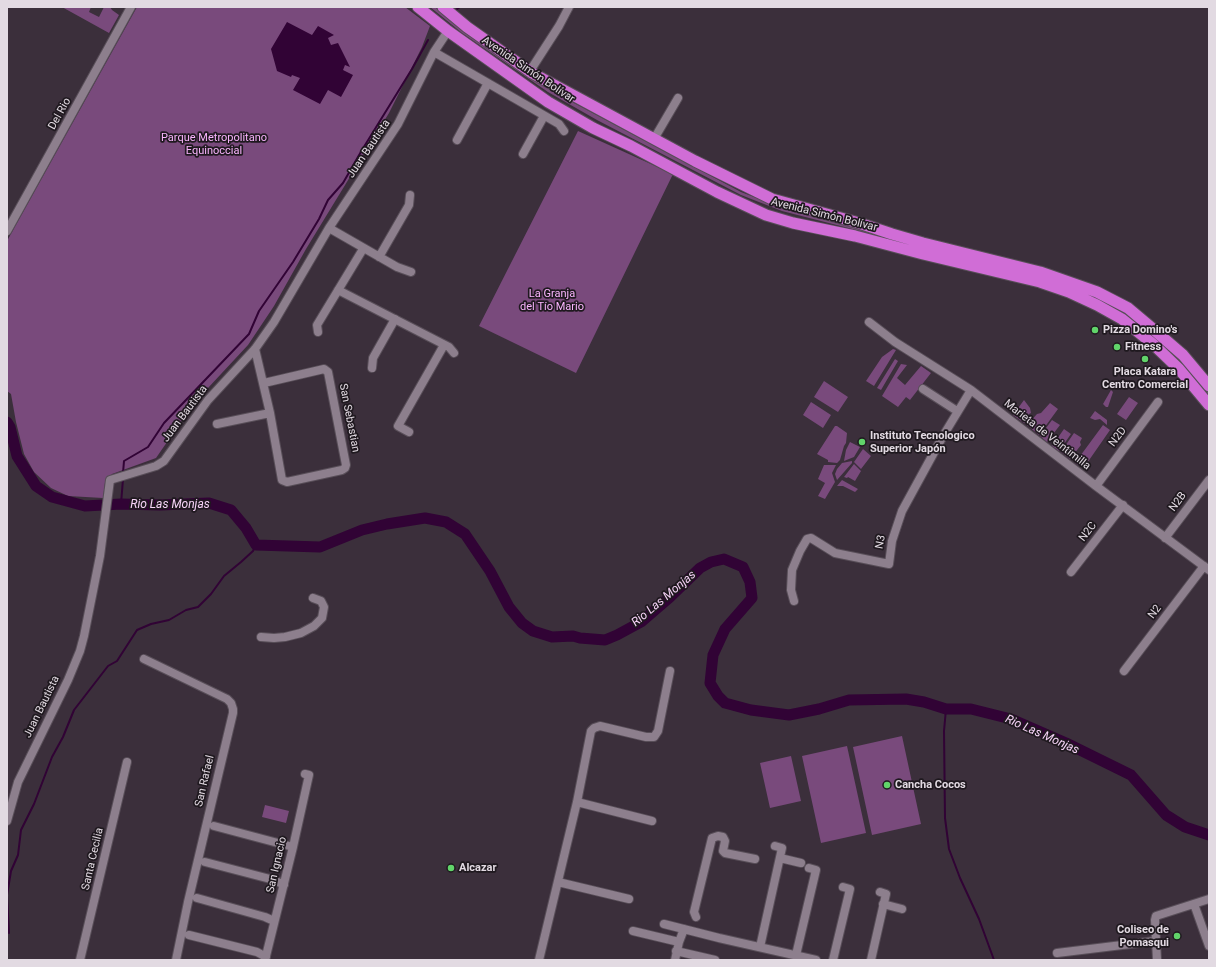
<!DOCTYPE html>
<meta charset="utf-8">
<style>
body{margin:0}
#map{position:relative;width:1216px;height:967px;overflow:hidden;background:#3b2f3b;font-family:Roboto,sans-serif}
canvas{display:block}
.frame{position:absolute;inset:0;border:8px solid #e2dae2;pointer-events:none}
</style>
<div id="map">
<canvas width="1216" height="967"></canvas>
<div class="frame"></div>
</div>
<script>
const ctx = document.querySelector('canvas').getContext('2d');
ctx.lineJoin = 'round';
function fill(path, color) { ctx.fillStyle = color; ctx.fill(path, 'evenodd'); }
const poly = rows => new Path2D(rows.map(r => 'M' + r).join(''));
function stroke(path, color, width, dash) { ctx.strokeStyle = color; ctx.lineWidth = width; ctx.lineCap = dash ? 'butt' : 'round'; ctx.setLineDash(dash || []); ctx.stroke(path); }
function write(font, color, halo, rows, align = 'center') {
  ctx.font = font + ' Roboto,sans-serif'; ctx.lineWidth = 3.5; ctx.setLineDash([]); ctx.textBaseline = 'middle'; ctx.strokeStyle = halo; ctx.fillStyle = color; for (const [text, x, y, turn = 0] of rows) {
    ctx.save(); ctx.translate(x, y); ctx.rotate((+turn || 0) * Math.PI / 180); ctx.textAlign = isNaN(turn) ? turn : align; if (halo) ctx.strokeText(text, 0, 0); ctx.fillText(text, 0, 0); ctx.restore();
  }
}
const green = poly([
 [62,7,91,7,89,12,99,17,104,7,110,7,112,10,119,15,109,33],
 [137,7,405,7,430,26,422,47,389,113,306,249,274,306,248,345,194,403,156,458,112,474,105,483,103,498,68,496,51,488,34,472,24,454,16,422,11,394,7,391,7,241],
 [430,7,435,7,447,18,533,77,574,103,741,192,783,208,852,225,1085,291,1128,314,1180,359,1209,391,1209,396,1188,373,1119,312,864,232,782,211,741,195,597,120,548,92,462,33],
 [578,131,673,174,576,373,479,326],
 [893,349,896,350,874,386,866,381,882,357],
 [895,359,898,361,881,390,877,388],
 [901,364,907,365,897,378,905,385,921,366,931,373,910,400,906,397,898,407,882,396],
 [824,381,848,397,838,412,814,397],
 [1111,390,1113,392,1108,407,1106,407,1103,404],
 [1129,397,1138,403,1126,420,1117,414],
 [1024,400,1030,408,1031,413,1029,414,1029,418,1024,423,1013,415],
 [811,402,831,415,823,428,803,415],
 [1050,403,1058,409,1039,435,1027,425,1037,414,1041,413],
 [1095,411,1107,420,1107,425,1100,419,1095,420,1090,418],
 [1052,420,1060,425,1047,442,1040,436],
 [1103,425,1110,430,1085,466,1078,465,1075,463],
 [835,426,837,426,847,433,846,443,844,446,840,460,837,463,828,462,828,460,817,454],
 [1064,429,1071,434,1059,451,1052,446],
 [1074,433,1082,438,1080,442,1081,445,1070,459,1061,452],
 [850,442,860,447,854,457,844,461,846,450],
 [863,449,871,456,861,469,854,462],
 [852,461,852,463,837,480,835,474,837,469,842,463],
 [854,464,861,471,855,481,848,477,847,478,844,477],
 [824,465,836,465,832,473,835,482,825,499,818,496,825,483,818,479],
 [842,480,858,489,855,492,843,486,837,486],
 [902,736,921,824,872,835,853,747],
 [847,746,866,833,821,843,802,756],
 [791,756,801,801,770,808,760,763],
 [265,805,289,811,286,823,262,817]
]);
const water = poly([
 [287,22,312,35,318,26,334,35,328,38,331,45,338,43,350,67,345,65,343,70,353,75,341,97,328,90,320,104,293,90,300,78,292,75,291,77,277,71,271,49]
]);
const stream = poly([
 [457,9,460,7],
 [123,473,124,461,148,447,164,423,249,334,259,311,293,262,319,219,328,200,343,183,362,150,412,69,428,40],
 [121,504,123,479],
 [946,709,944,731,945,818,949,849,960,878,979,919,994,960],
 [9,933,7,895,11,871,18,855,21,830,34,804,52,757,63,737,74,710,108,666,117,661,137,630,151,624,169,620,186,610,198,607,211,594,224,576,241,562,253,551,256,545]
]);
const river = poly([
 [7,422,10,427,17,456,36,486,52,497,85,506,121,504,160,505,209,503,231,510,246,528,256,545,320,547,362,530,387,524,425,518,446,522,465,534,490,571,509,607,522,623,533,631,552,637,573,636,580,638,605,640,617,635,641,622,670,597,700,568,711,562,724,559,743,567,750,582,752,598,725,629,713,655,710,683,718,696,725,703,751,710,789,715,819,709,849,700,906,699,924,702,946,709,971,709,1011,719,1066,743,1131,775,1166,815,1185,827,1209,835]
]);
const minor = poly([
 [434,52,559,124,564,131],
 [530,71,559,26,569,7],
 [654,139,678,98],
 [457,140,488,83],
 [523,154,544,116],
 [329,228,397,267,411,272],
 [7,231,131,7],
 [379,257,409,205,410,195],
 [338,290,449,347,454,353],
 [869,322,895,342,971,390,1096,486,1209,570],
 [318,332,317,325,363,249],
 [255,349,270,413,282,480,287,482,342,470,345,468,346,465,328,372,324,369,264,383],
 [372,368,373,358,395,319],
 [923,389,957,411],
 [217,424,270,413],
 [409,432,398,426,444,345],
 [1096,486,1158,402],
 [1165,538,1209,480],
 [1071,572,1123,505],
 [794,601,791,590,792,570,800,551,807,539,811,538,835,553,889,564,892,541,902,511,943,436,971,390],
 [261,637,274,638,285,637,301,633,314,626,322,618,324,607,321,601,313,598],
 [144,659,227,699,231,703,233,709,233,713,188,902,176,960],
 [1124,671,1204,566],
 [577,802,652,821],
 [7,821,18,782,68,680,80,651,84,636,100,556,110,480,156,466,164,461,208,400,255,349,274,322,329,228,398,124,434,52,448,31],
 [214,826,293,847],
 [780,858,801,863],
 [205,862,274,880,284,885],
 [558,882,629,899],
 [197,898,265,917,274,921],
 [883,904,902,909],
 [1194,904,1209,946],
 [696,917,694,912,712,838,718,836,723,837,725,841,723,851,725,853,755,859],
 [664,924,719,938,816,960],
 [633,931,679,942],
 [189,935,257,952,266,957],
 [760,947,782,848,775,846],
 [676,951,715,960],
 [1057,953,1155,941],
 [796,955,816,870,809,868],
 [80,960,127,762],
 [265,960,293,847,309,775,305,774],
 [539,960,577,802,591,731,594,728,600,726,646,737,654,737,658,731,670,671],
 [675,960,679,942,684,929],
 [833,960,850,889,843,887],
 [871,960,886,894,880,892],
 [1157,960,1155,920,1156,916,1209,899]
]);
const highway = poly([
 [418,7,448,31,548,102,593,128,631,146,717,192,766,215,793,223,855,236,923,254,1040,282,1069,292,1097,305,1122,319,1153,344,1179,369,1209,405],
 [443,7,467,27,532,73,695,161,772,199,859,223,892,234,923,243,1040,272,1097,292,1128,308,1153,329,1183,355,1209,386]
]);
const markers = [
 [1095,330,4,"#61d46a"],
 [1117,347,4,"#61d46a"],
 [1145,359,4,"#61d46a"],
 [862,442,4,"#61d46a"],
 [887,785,4,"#61d46a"],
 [451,868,4,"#61d46a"],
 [1177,936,4,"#61d46a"]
];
const streetNames = [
 ["Avenida Simón Bolívar",528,70,34],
 ["Del Rio",60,114,-61],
 ["Juan Bautista",369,149,-56],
 ["Avenida Simón Bolívar",824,215,14],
 ["Juan Bautista",185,414,-53],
 ["San Sebastian",349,418,79],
 ["Marieta de Veintimilla",1047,435,38],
 ["N2D",1118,437,-53],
 ["N2B",1178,502,-53],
 ["N2C",1088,532,-52],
 ["N3",881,542,-79],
 ["N2",1155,612,-53],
 ["Juan Bautista",42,707,-64],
 ["San Rafael",205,781,-77],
 ["Santa Cecilia",93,859,-77],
 ["San Ignacio",277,865,-77]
];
const parkNames = [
 ["Parque Metropolitano",214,138],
 ["Equinoccial",214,151],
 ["La Granja",552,294],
 ["del Tío Mario",552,307]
];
const poiNames = [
 ["Pizza Domino's",1103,330],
 ["Fitness",1125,347],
 ["Placa Katara",1145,372,"center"],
 ["Centro Comercial",1145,385,"center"],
 ["Instituto Tecnologico",870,436],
 ["Superior Japón",870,449],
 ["Cancha Cocos",895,785],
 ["Alcazar",459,868],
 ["Coliseo de",1169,930,"right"],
 ["Pomasqui",1169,943,"right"]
];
const waterNames = [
 ["Rio Las Monjas",170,505],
 ["Rio Las Monjas",664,599,-40],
 ["Rio Las Monjas",1042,735,24]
];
fill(green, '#794a7c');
fill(water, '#310335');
stroke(stream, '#310335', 2);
stroke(river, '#310335', 11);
stroke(minor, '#584e58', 10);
stroke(highway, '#584e58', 13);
stroke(minor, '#8d7f8d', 8);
stroke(highway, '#d06dd6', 11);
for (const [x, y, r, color] of markers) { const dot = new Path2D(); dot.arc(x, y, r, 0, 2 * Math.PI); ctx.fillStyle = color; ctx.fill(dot); stroke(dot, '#1f191f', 1.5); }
write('11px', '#e2dae2', '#1f191f', streetNames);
write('11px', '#f9b4fd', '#1f191f', parkNames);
write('bold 11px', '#e2dae2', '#1f191f', poiNames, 'left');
write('italic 12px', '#f7d4f8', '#1f191f', waterNames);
</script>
